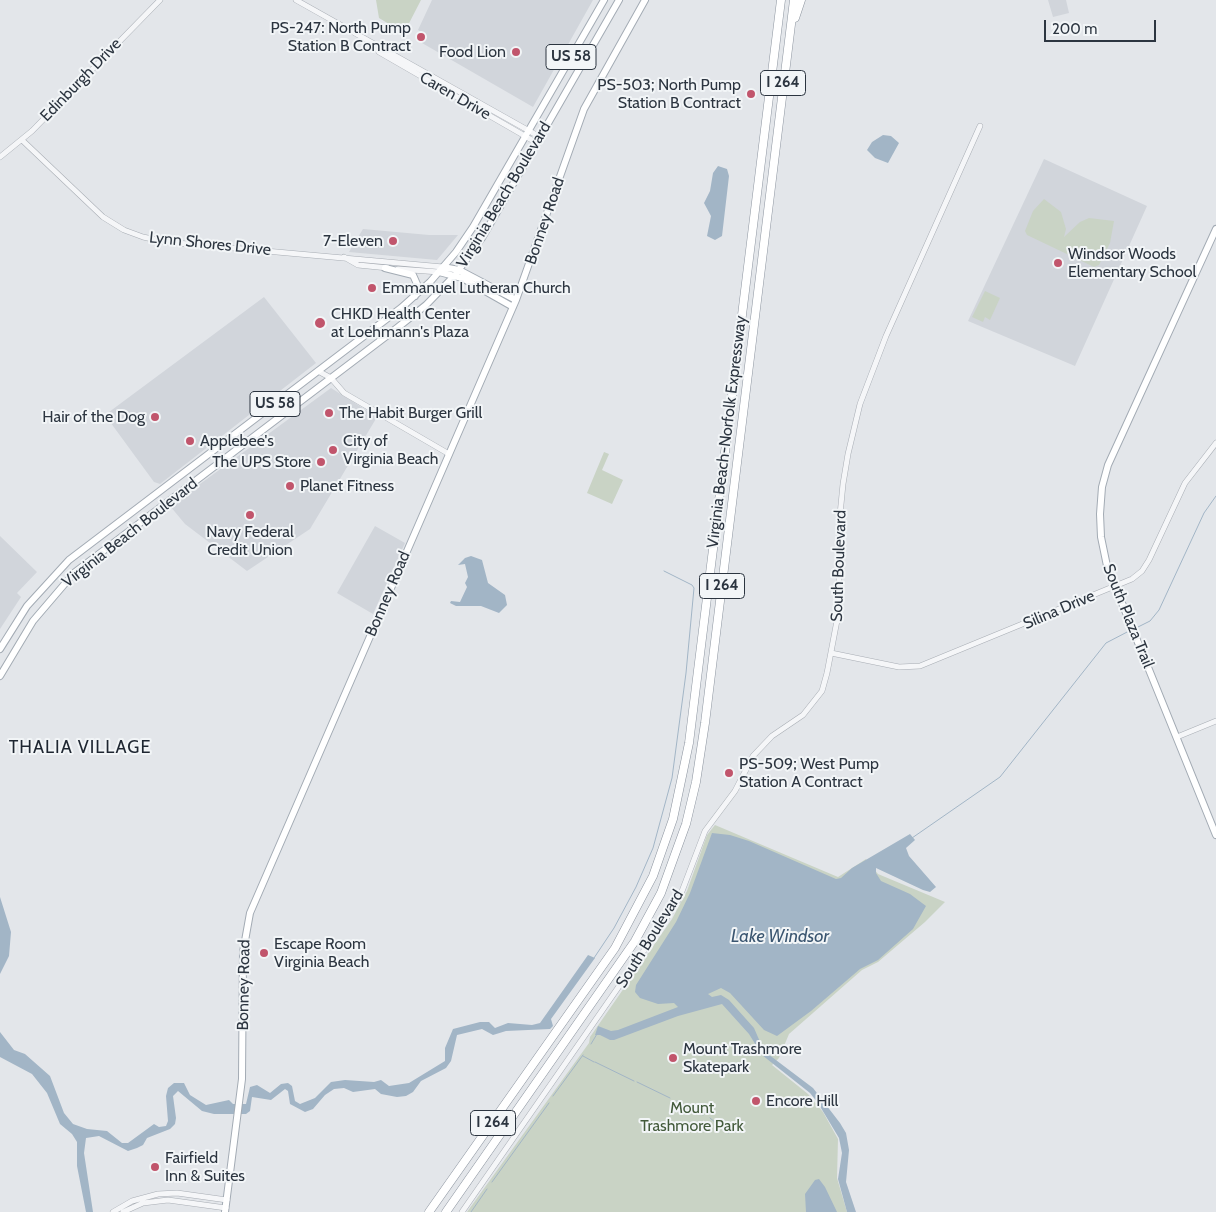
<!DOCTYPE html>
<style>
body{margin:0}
#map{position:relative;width:1216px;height:1212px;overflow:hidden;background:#e3e6ea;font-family:Cabin,sans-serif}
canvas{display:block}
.scale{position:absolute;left:1044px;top:20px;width:112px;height:22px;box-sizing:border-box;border:2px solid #2c3540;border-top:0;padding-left:6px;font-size:15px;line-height:18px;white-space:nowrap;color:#2c3540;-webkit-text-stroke:4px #f2f5f7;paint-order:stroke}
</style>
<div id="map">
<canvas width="1216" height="1212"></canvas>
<div class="scale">200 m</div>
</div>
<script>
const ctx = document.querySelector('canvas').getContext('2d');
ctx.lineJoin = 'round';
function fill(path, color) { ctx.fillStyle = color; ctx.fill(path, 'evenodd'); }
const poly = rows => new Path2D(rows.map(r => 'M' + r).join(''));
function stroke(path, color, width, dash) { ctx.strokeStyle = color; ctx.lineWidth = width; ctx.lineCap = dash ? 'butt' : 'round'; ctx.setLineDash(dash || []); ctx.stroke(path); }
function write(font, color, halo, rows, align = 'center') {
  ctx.font = font + ' Cabin,sans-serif'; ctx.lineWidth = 4; ctx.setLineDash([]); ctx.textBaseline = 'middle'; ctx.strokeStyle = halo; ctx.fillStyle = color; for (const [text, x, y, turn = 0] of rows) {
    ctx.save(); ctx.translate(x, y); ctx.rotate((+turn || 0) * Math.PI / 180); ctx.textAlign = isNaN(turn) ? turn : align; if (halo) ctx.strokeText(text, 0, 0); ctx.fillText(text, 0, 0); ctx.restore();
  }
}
const built = poly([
 [432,0,593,0,533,107,422,43,426,35,418,30],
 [1048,0,1066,0,1069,13,1053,17],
 [1044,159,1147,206,1075,366,968,321],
 [363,229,429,235,458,235,437,260,349,252],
 [264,297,316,363,160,484,154,482,105,415],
 [331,388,377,417,310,529,247,571,185,524,170,506],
 [375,526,405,543,373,614,337,593],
 [0,536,37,572,17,593,21,597,0,629]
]);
const green = poly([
 [376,0,421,0,404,33,379,18],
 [1044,199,1061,212,1066,229,1064,237,1080,222,1089,218,1114,221,1110,243,1099,265,1094,267,1027,235,1025,231,1033,211],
 [985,291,1000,298,990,320,985,317,983,322,972,317],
 [604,452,609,454,602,470,623,480,612,504,587,493],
 [715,825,838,877,866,859,878,874,945,902,925,922,878,962,862,970,789,1034,779,1058,772,1065,808,1094,823,1112,838,1139,837,1178,847,1212,467,1212,589,1043,590,1037,672,919,687,891,707,835]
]);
const water = poly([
 [883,135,891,136,899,143,888,163,875,158,867,150,872,142],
 [718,166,727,169,729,176,722,236,715,240,707,236,711,216,704,203,710,191,713,173],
 [471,556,482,560,488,583,505,595,507,605,499,613,481,606,456,606,450,603,451,601,460,602,467,587,465,583,468,577,465,564,458,565,465,558],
 [712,833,730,835,749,841,836,879,841,878,852,868,910,834,915,840,906,848,909,856,936,887,930,892,923,890,876,868,876,873,881,881,910,894,926,906,913,929,878,960,860,969,811,1011,777,1036,764,1030,730,993,721,988,708,994,712,997,721,995,729,1000,754,1028,764,1051,813,1088,840,1123,846,1133,849,1150,846,1182,856,1212,847,1212,838,1179,842,1153,839,1138,818,1103,810,1093,762,1055,749,1034,722,1004,678,1016,614,1040,610,1040,600,1035,595,1035,598,1026,611,1031,618,1030,678,1007,674,1003,658,1004,640,998,635,992,636,985,676,922,690,893],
 [0,897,11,932,9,956,0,974],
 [588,955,595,958,551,1019,553,1026,550,1029,506,1031,493,1035,482,1029,457,1035,451,1061,446,1068,421,1081,413,1092,406,1096,397,1097,381,1094,375,1089,353,1092,344,1088,334,1089,325,1095,313,1109,305,1112,290,1104,288,1091,285,1089,271,1100,252,1097,250,1111,246,1114,214,1114,202,1111,178,1091,173,1096,176,1118,175,1124,170,1129,147,1138,143,1145,137,1148,128,1151,99,1136,86,1138,84,1153,93,1212,86,1212,77,1166,77,1142,72,1134,60,1124,47,1093,32,1074,0,1057,0,1032,14,1050,25,1054,50,1076,64,1113,73,1124,87,1129,107,1131,122,1143,128,1143,154,1124,159,1127,166,1126,168,1121,166,1096,168,1088,174,1083,184,1083,190,1095,206,1105,229,1100,233,1104,246,1104,250,1087,257,1085,270,1093,281,1084,288,1083,292,1086,295,1101,300,1104,315,1098,331,1082,345,1080,374,1082,381,1080,389,1086,409,1083,445,1061,445,1048,453,1029,480,1022,489,1022,495,1028,508,1023,532,1025,540,1023],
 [819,1179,825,1187,837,1212,806,1212,805,1194,815,1180]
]);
const stream = poly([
 [1134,629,1150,621,1159,610,1204,513,1216,496],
 [912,838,1000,777,1106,643,1131,630],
 [594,958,614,928,636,887,653,848,672,778,686,673,694,588,692,585,664,571],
 [591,1044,597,1034],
 [583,1056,594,1062],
 [595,1062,634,1081],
 [637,1082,670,1098],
 [553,1096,583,1055],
 [677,1101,703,1115],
 [710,1118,728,1133],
 [492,1182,549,1103],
 [471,1212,487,1189]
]);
const minor = poly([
 [296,0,540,137],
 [376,47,379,52,537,143],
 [22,140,103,217,124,230,143,237,166,242,443,267],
 [0,157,32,131,160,0],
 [344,257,358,265,388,268],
 [398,269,439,272],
 [318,371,331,378,344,393,449,454],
 [831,653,899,667,920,666,1132,579,1142,571,1149,560,1185,483,1216,443],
 [1177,737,1216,721],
 [113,1212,132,1201,158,1194,177,1193,227,1200],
 [123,1212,143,1203,168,1200,226,1208],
 [462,1212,670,913,679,899,705,831,735,791,753,756,772,736,803,715,822,691,827,673,839,610,839,525,843,484,848,454,860,404,886,336,980,126]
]);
const major = poly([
 [1216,229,1108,465,1102,487,1100,514,1101,537,1107,566,1216,835],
 [443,267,459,270,516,300],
 [385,268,413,275,417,284,415,296],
 [439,272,462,278,513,307],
 [0,649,27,606,69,560,401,308,430,282,456,252,473,227,604,0],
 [0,676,33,621,74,573,397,328,426,305,455,275,482,238,619,0],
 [225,1212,242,1079,243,952,250,913,516,300,584,109,645,0]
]);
const highway = poly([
 [795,18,801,0],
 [429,1212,615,948,653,876,673,819,689,743,781,0],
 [446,1212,635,941,661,893,686,824,696,782,705,723,794,0]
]);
const markers = [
 [421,37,5,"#c1556c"],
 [516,52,5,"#c1556c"],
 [751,94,5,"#c1556c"],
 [393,241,5,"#c1556c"],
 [1058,263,5,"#c1556c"],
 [372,288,5,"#c1556c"],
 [320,323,6,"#c1556c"],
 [329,413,5,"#c1556c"],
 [155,417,5,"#c1556c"],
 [190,441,5,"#c1556c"],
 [333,450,5,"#c1556c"],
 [321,462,5,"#c1556c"],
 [290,486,5,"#c1556c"],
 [250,515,5,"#c1556c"],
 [729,773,5,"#c1556c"],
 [264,953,5,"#c1556c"],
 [673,1058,5,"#c1556c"],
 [756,1101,5,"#c1556c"],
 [155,1167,5,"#c1556c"]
];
const shields = [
 [571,57,50],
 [783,83,45],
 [275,404,50],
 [722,586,45],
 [493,1123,45]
];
const shieldNames = [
 ["US 58",571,57],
 ["I 264",783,83],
 ["US 58",275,404],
 ["I 264",722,586],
 ["I 264",493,1123]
];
const poiNames = [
 ["PS-247: North Pump",411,28,"right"],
 ["Station B Contract",411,46,"right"],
 ["Food Lion",506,52,"right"],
 ["PS-503; North Pump",741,85,"right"],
 ["Station B Contract",741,103,"right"],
 ["7-Eleven",383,241,"right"],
 ["Windsor Woods",1068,254],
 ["Elementary School",1068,272],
 ["Emmanuel Lutheran Church",382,288],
 ["CHKD Health Center",331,314],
 ["at Loehmann's Plaza",331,332],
 ["The Habit Burger Grill",339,413],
 ["Hair of the Dog",145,417,"right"],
 ["Applebee's",200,441],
 ["City of",343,441],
 ["Virginia Beach",343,459],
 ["The UPS Store",311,462,"right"],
 ["Planet Fitness",300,486],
 ["Navy Federal",250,532,"center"],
 ["Credit Union",250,550,"center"],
 ["PS-509; West Pump",739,764],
 ["Station A Contract",739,782],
 ["Escape Room",274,944],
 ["Virginia Beach",274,962],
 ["Mount Trashmore",683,1049],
 ["Skatepark",683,1067],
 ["Encore Hill",766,1101],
 ["Fairfield",165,1158],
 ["Inn & Suites",165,1176]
];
const streetNames = [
 ["Edinburgh Drive",81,80,-46],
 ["Caren Drive",455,96,30],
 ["Virginia Beach Boulevard",504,195,-59],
 ["Bonney Road",545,221,-71],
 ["Lynn Shores Drive",210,244,6],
 ["Virginia Beach-Norfolk Expressway",727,432,-83],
 ["Virginia Beach Boulevard",130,533,-38],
 ["South Boulevard",839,566,-88],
 ["Bonney Road",388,594,-67],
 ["Silina Drive",1059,610,-23],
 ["South Plaza Trail",1128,616,68],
 ["South Boulevard",650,939,-58],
 ["Bonney Road",244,985,-89]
];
const parkNames = [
 ["Mount",692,1108],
 ["Trashmore Park",692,1126]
];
const neighbourhoodNames = [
 ["THALIA VILLAGE",80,748]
];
const waterNames = [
 ["Lake Windsor",780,937]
];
fill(built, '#d1d5db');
fill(green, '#c9d3c5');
fill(water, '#a2b5c6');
stroke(stream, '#a2b5c6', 1);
stroke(minor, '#a8adb4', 6);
stroke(major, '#a3abb4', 8);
stroke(highway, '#8c949f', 9);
stroke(minor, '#f5f6f8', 5);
stroke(major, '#fff', 6);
stroke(highway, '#fff', 8);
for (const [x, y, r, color] of markers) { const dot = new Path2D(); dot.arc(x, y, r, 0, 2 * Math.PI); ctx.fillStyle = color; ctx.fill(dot); stroke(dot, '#f2f5f7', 2); }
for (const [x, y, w] of shields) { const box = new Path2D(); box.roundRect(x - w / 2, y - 12.5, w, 25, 4); ctx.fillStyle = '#f2f5f7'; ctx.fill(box); stroke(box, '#2c3540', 1); }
write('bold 15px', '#2c3540', null, shieldNames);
write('16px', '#2c3540', '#f2f5f7', poiNames, 'left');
write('16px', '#2c3540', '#f2f5f7', streetNames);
write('16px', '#435a3b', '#f2f5f7', parkNames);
ctx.letterSpacing = '1px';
write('18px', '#1e2631', '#f2f5f7', neighbourhoodNames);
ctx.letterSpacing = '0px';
write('italic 18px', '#3a5570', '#f2f5f7', waterNames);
</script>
